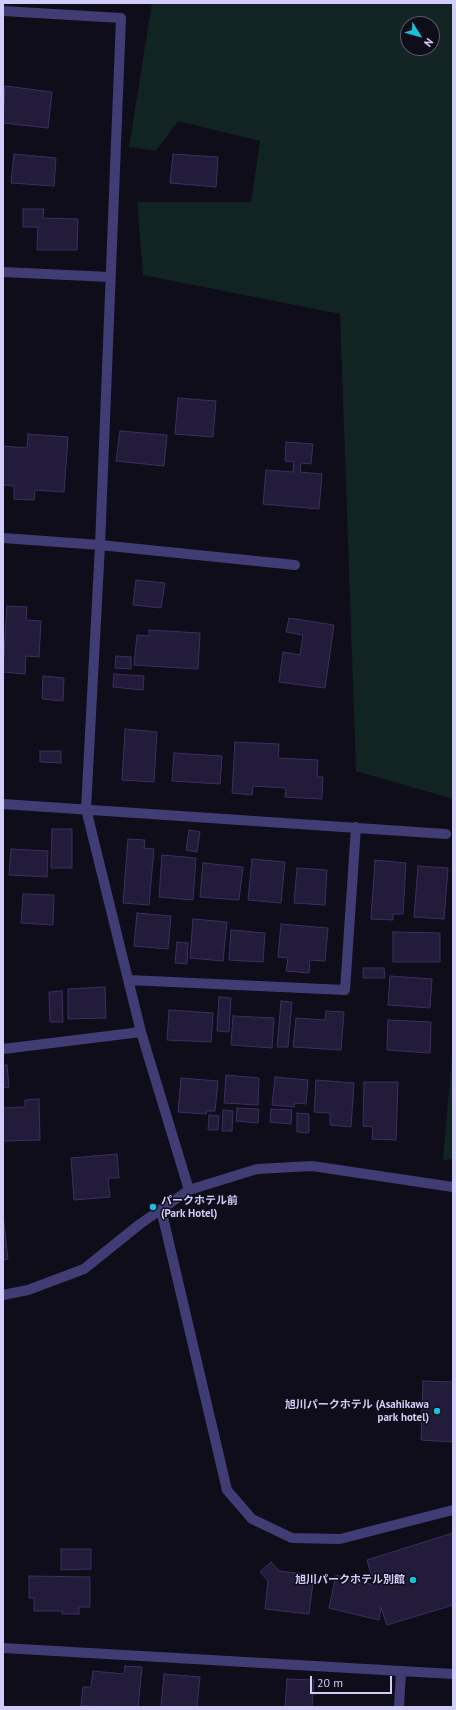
<!DOCTYPE html>
<meta charset="utf-8">
<style>
body{margin:0}
#map{position:relative;width:456px;height:1710px;overflow:hidden;background:#0f0d1a;font-family:"PT Sans",sans-serif}
canvas{display:block}
.frame{position:absolute;inset:0;border:4px solid #d2ccf9;pointer-events:none}
.north{position:absolute;left:400px;top:16px;width:40px;height:40px;box-sizing:border-box;background:#0f0d1a;border:1px solid #5d5973;border-radius:50%;rotate:127deg;font-size:11px;font-weight:700;line-height:16px;text-align:center;color:#d2ccf9}
.north::after{content:'';display:block;margin:auto;width:14px;height:18px;background:#1ac0d7;clip-path:polygon(50% 0,100% 100%,50% 72%,0 100%)}
.scale{position:absolute;left:310px;top:1676px;width:82px;height:18px;box-sizing:border-box;border:2px solid #d2ccf9;border-top:0;padding-left:5px;font-size:12px;line-height:14px;white-space:nowrap;color:#d2ccf9;-webkit-text-stroke:3px #0f0d1a;paint-order:stroke}
</style>
<div id="map">
<canvas width="456" height="1710"></canvas>
<div class="frame"></div>
<div class="north">N</div>
<div class="scale">20 m</div>
</div>
<script>
const ctx = document.querySelector('canvas').getContext('2d');
ctx.lineJoin = 'round';
function fill(path, color) { ctx.fillStyle = color; ctx.fill(path, 'evenodd'); }
const poly = rows => new Path2D(rows.map(r => 'M' + r).join(''));
function stroke(path, color, width, dash) { ctx.strokeStyle = color; ctx.lineWidth = width; ctx.lineCap = dash ? 'butt' : 'round'; ctx.setLineDash(dash || []); ctx.stroke(path); }
function write(font, color, halo, rows, align = 'center') {
  ctx.font = font + ' "PT Sans","Noto Sans JP",sans-serif'; ctx.lineWidth = 3; ctx.setLineDash([]); ctx.textBaseline = 'middle'; ctx.strokeStyle = halo; ctx.fillStyle = color; for (const [text, x, y, turn = 0] of rows) {
    ctx.save(); ctx.translate(x, y); ctx.rotate((+turn || 0) * Math.PI / 180); ctx.textAlign = isNaN(turn) ? turn : align; if (halo) ctx.strokeText(text, 0, 0); ctx.fillText(text, 0, 0); ctx.restore();
  }
}
const green = poly([
 [152,3,453,3,453,799,356,771,340,314,143,275,137,202,251,202,260,141,178,121,156,151,129,147],
 [408,24,432,24,432,48,408,48],
 [453,1046,453,1159,443,1160]
]);
const building = poly([
 [5,86,52,92,48,128,3,123,5,86],
 [14,154,56,158,54,186,11,183,14,154],
 [173,154,218,157,216,187,170,183,173,154],
 [23,209,44,209,43,218,78,219,77,250,37,250,38,227,23,227,23,209],
 [178,398,216,401,213,437,175,434,178,398],
 [120,431,167,435,164,466,116,461,120,431],
 [28,434,68,437,64,492,35,490,34,500,14,499,14,486,3,485,3,446,27,448,28,434],
 [286,442,313,444,311,464,301,463,300,472,322,474,319,509,263,504,266,470,293,472,294,462,285,461,286,442],
 [136,580,165,583,161,608,133,605,136,580],
 [7,606,27,607,26,620,41,621,39,657,26,656,25,674,3,672,7,606],
 [289,618,334,625,325,688,279,682,283,652,300,655,303,635,286,632,289,618],
 [149,630,200,633,198,669,134,665,137,635,149,636,149,630],
 [116,656,131,657,131,669,115,668,116,656],
 [114,674,144,676,143,690,113,687,114,674],
 [43,676,64,678,63,701,42,699,43,676],
 [125,729,157,732,154,782,122,780,125,729],
 [235,742,279,744,278,758,318,760,317,777,323,777,322,799,285,797,286,788,253,786,252,795,232,793,235,742],
 [40,751,61,751,61,763,40,762,40,751],
 [174,753,222,756,220,784,172,781,174,753],
 [52,829,72,829,72,868,51,868,52,829],
 [189,830,200,832,197,852,186,850,189,830],
 [128,839,145,840,144,848,154,849,149,905,123,903,128,839],
 [11,849,48,851,47,877,9,875,11,849],
 [162,855,196,858,193,900,159,897,162,855],
 [252,859,285,862,281,903,248,900,252,859],
 [375,860,406,863,403,914,393,914,393,920,371,919,375,860],
 [203,863,243,867,239,900,200,897,203,863],
 [418,866,448,868,444,919,414,917,418,866],
 [297,868,327,870,325,905,294,903,297,868],
 [23,894,54,895,53,925,21,923,23,894],
 [137,913,171,916,168,949,134,946,137,913],
 [193,919,227,922,223,961,190,958,193,919],
 [281,924,328,928,325,961,310,960,309,973,286,971,288,958,278,957,281,924],
 [231,930,265,933,263,962,229,960,231,930],
 [393,932,440,933,440,962,393,962,393,932],
 [177,942,188,943,187,964,175,963,177,942],
 [363,968,384,968,385,978,363,978,363,968],
 [390,976,432,979,430,1008,388,1005,390,976],
 [105,987,106,1018,68,1019,68,989,105,987],
 [62,991,63,1022,50,1022,49,992,62,991],
 [219,997,231,998,229,1032,217,1031,219,997],
 [281,1001,292,1002,288,1047,277,1047,281,1001],
 [169,1010,213,1013,211,1042,167,1040,169,1010],
 [326,1011,344,1012,341,1050,293,1047,296,1018,325,1020,326,1011],
 [233,1016,274,1018,272,1048,231,1045,233,1016],
 [388,1020,431,1022,430,1053,387,1050,388,1020],
 [7,1065,9,1087,3,1088,3,1066,7,1065],
 [226,1075,259,1078,258,1105,224,1103,226,1075],
 [275,1077,308,1080,306,1104,295,1103,294,1107,272,1105,275,1077],
 [181,1078,218,1081,215,1111,207,1111,206,1114,178,1112,181,1078],
 [316,1080,354,1083,351,1127,330,1125,330,1113,314,1112,316,1080],
 [364,1082,398,1082,396,1140,372,1139,373,1127,363,1126,364,1082],
 [39,1099,40,1140,3,1141,3,1108,25,1107,25,1100,39,1099],
 [237,1108,259,1109,258,1123,236,1121,237,1108],
 [271,1109,292,1110,291,1124,270,1122,271,1109],
 [223,1110,233,1111,232,1131,222,1131,223,1110],
 [297,1113,309,1114,309,1133,297,1132,297,1113],
 [209,1115,219,1116,218,1130,208,1130,209,1115],
 [117,1154,119,1178,108,1178,110,1197,74,1200,71,1158,117,1154],
 [3,1215,8,1259,3,1260,3,1215],
 [423,1381,453,1382,453,1442,421,1440,423,1381],
 [453,1533,453,1605,387,1625,381,1607,379,1620,329,1608,336,1575,374,1585,367,1560,453,1533],
 [61,1549,91,1549,91,1569,61,1570,61,1549],
 [271,1562,279,1571,314,1575,309,1614,265,1609,268,1581,260,1572,271,1562],
 [29,1576,90,1577,90,1607,79,1607,79,1614,62,1614,62,1611,34,1611,34,1598,29,1598,29,1576],
 [125,1666,142,1667,138,1707,81,1706,83,1687,91,1687,93,1671,124,1674,125,1666],
 [164,1674,200,1677,197,1707,161,1707,164,1674],
 [287,1679,314,1680,312,1707,285,1707,287,1679]
]);
const minor = poly([
 [3,11,121,18,100,545,86,809,141,1032,189,1190],
 [3,272,110,277],
 [3,538,100,545,295,565],
 [3,804,446,834],
 [129,980,345,990,356,827],
 [3,1049,141,1032],
 [161,1209,227,1490,252,1519,292,1538,340,1539,453,1510],
 [3,1295,28,1290,84,1269,140,1224,189,1190,257,1169,312,1166,453,1187],
 [3,1648,453,1674],
 [399,1707,401,1672]
]);
const markers = [
 [153,1207,4,"#1ac0d7"],
 [437,1411,4,"#1ac0d7"],
 [413,1580,4,"#1ac0d7"]
];
const poiNames = [
 ["パークホテル前",161,1201,"left"],
 ["(Park Hotel)",161,1214,"left"],
 ["旭川パークホテル (Asahikawa",429,1405],
 ["park hotel)",429,1418],
 ["旭川パークホテル別館",405,1580]
];
fill(green, '#112323');
fill(building, '#221b39');
stroke(building, '#3b3062', 1);
stroke(minor, '#413d74', 10);
for (const [x, y, r, color] of markers) { const dot = new Path2D(); dot.arc(x, y, r, 0, 2 * Math.PI); ctx.fillStyle = color; ctx.fill(dot); stroke(dot, '#0f0d1a', 1.5); }
write('bold 11px', '#d2ccf9', '#0f0d1a', poiNames, 'right');
</script>
